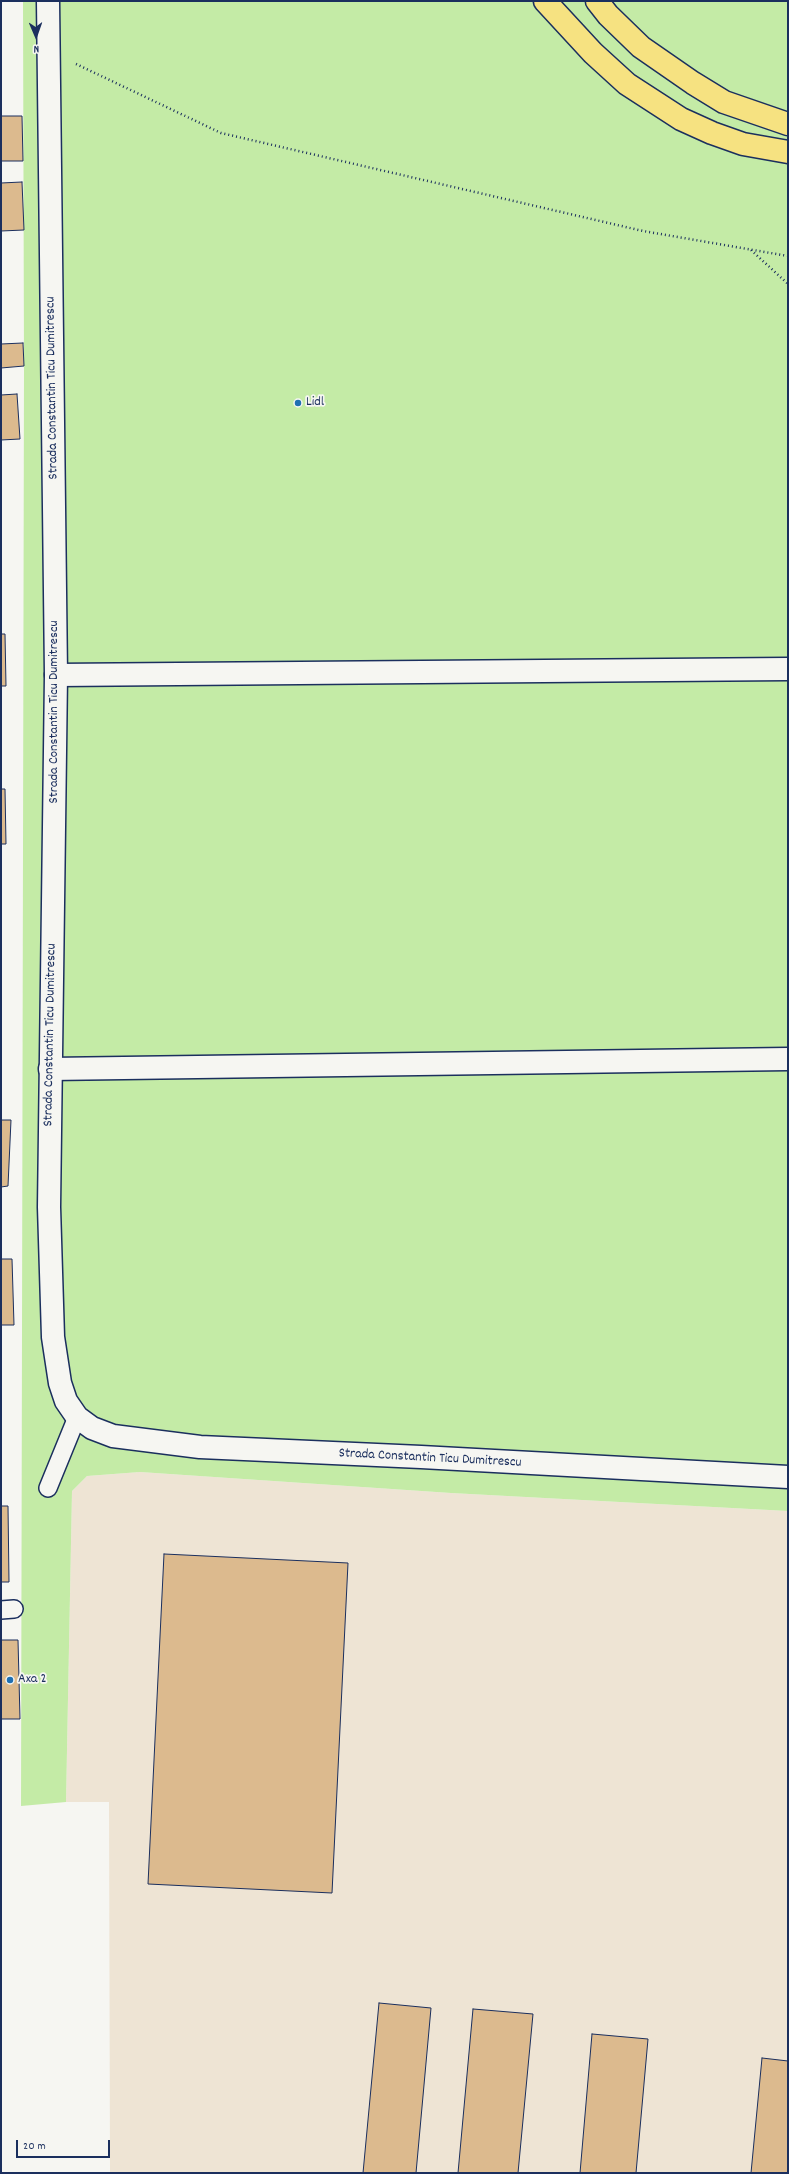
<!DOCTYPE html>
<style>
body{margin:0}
#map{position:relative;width:789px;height:2174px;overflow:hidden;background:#f6f6f2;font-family:Dekko,sans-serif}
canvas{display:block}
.frame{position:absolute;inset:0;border:2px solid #1b2f5e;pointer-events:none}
.north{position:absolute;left:16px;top:16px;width:40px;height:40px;-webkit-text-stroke:3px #f6f6f2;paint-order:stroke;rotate:178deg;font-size:11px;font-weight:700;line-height:16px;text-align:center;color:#1b2f5e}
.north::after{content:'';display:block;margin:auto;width:14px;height:18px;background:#1b2f5e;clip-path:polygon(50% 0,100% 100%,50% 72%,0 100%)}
.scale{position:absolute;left:16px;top:2140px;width:94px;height:18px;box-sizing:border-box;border:2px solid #1b2f5e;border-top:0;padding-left:5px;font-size:12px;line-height:14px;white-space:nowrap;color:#1b2f5e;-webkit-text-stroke:3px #f6f6f2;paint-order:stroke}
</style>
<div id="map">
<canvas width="789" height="2174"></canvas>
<div class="frame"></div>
<div class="north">N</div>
<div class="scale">20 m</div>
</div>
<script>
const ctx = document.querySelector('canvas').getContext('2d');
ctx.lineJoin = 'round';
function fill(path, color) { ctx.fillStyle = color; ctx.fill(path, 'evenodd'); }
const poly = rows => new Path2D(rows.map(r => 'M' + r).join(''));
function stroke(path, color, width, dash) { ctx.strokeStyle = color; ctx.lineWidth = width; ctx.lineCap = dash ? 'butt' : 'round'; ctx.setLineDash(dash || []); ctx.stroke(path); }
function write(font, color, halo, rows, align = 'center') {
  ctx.font = font + ' Dekko,sans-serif'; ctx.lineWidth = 3.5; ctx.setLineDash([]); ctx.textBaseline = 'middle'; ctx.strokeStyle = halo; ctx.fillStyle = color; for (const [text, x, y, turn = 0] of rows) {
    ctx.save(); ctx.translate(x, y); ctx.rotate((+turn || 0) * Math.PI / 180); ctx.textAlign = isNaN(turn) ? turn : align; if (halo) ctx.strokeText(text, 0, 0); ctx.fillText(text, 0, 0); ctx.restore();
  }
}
const built = poly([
 [140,1472,451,1493,788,1511,788,2173,110,2173,109,1802,66,1802,72,1491,87,1476]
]);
const green = poly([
 [23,1,788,1,788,1511,451,1493,140,1472,87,1476,72,1491,66,1802,21,1806,24,366]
]);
const building = poly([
 [1,116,22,116,23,161,1,161,1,116],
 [22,182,24,230,1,231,1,183,22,182],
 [23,343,24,366,1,368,1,344,23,343],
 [17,394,20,439,1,440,1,395,17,394],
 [1,634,5,634,6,686,1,686,1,634],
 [1,789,5,789,6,844,1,844,1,789],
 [1,1120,11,1120,8,1186,1,1187,1,1120],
 [1,1259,12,1259,14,1325,1,1325,1,1259],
 [1,1506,8,1506,9,1582,1,1582,1,1506],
 [164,1554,348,1563,332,1893,148,1884,164,1554],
 [1,1640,18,1640,20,1719,1,1719,1,1640],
 [379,2003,431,2008,416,2173,363,2173,379,2003],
 [473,2009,533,2014,518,2173,458,2173,473,2009],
 [592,2034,648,2039,636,2173,580,2173,592,2034],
 [762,2058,788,2061,788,2173,751,2173,762,2058]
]);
const path = poly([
 [76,64,221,133,643,231,788,256],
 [751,250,788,284]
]);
const lane = poly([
 [48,1488,77,1417],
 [1,1610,14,1609]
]);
const street = poly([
 [56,675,788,669],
 [50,1069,788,1059]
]);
const secondary = poly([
 [48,1,56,675,49,1207,53,1337,60,1383,66,1401,77,1417,92,1428,113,1436,200,1447,421,1457,788,1477]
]);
const highway = poly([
 [545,1,593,53,627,84,681,119,712,133,743,144,788,152],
 [597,1,608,15,641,47,693,83,724,102,788,124]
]);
const markers = [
 [298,403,4,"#1f6fb2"],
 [10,1680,4,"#1f6fb2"]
];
const streetNames = [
 ["Strada Constantin Ticu Dumitrescu",53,388,-91],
 ["Strada Constantin Ticu Dumitrescu",55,712,-90],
 ["Strada Constantin Ticu Dumitrescu",51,1035,-89],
 ["Strada Constantin Ticu Dumitrescu",430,1459,3]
];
const poiNames = [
 ["Lidl",306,403],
 ["Axa 2",18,1680]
];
fill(built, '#eee4d4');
fill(green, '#c4eba6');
fill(building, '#dcba8e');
stroke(building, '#1b2f5e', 1);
stroke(lane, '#1b2f5e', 20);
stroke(street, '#1b2f5e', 25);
stroke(secondary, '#1b2f5e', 25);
stroke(highway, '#1b2f5e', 25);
stroke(path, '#1b2f5e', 2.5, [1, 3]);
stroke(lane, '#f6f6f2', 17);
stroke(street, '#f6f6f2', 22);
stroke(secondary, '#f6f6f2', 22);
stroke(highway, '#f6e281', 22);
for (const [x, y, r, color] of markers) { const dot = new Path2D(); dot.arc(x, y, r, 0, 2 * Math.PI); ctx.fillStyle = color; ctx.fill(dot); stroke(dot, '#f6f6f2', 1.5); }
write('14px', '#1b2f5e', '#f6f6f2', streetNames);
write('14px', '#1b2f5e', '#f6f6f2', poiNames, 'left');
</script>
